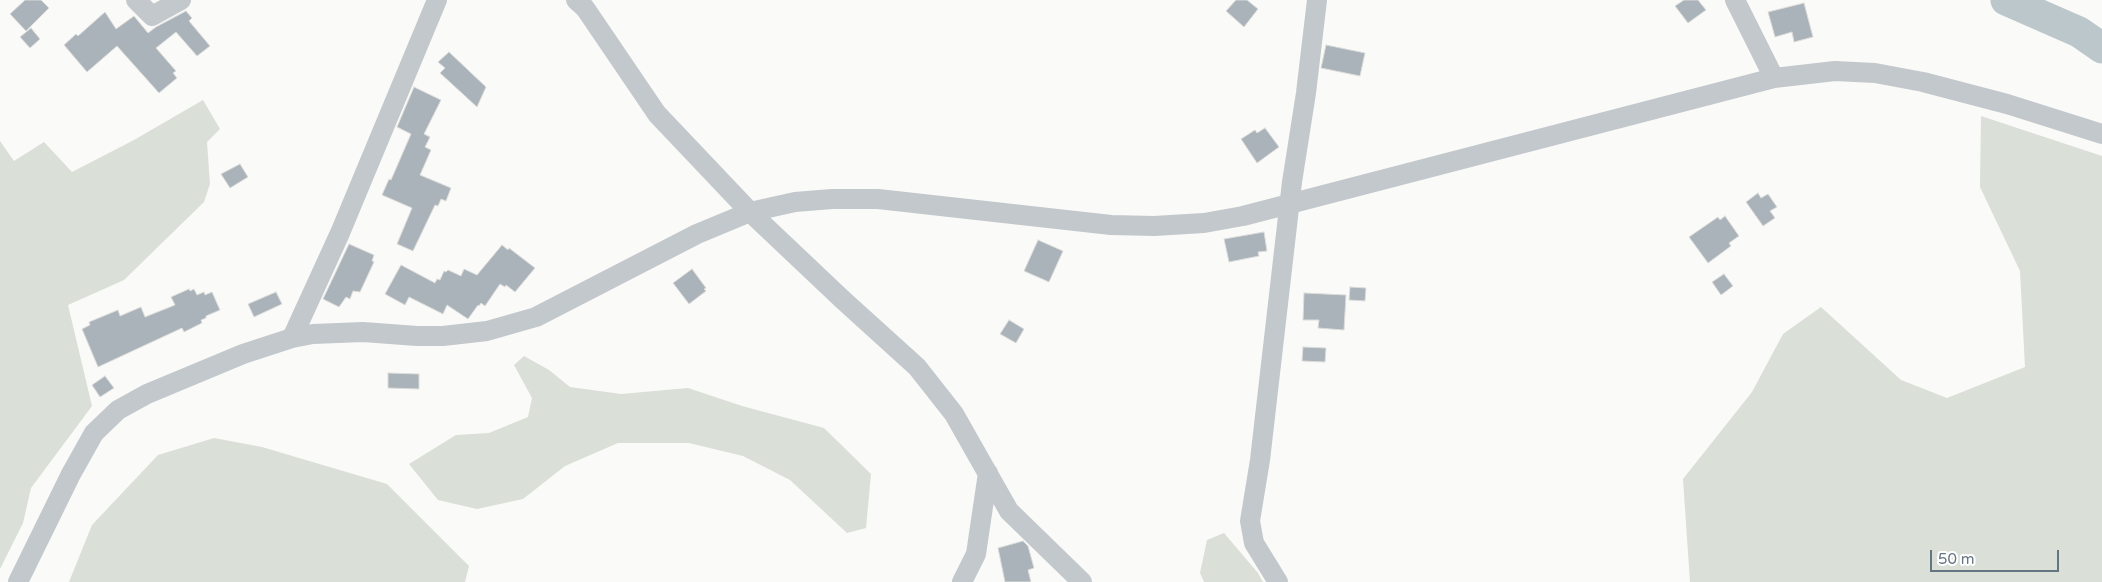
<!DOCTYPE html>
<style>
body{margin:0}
#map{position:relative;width:2102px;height:582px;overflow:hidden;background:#fafaf8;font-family:"Varela Round",sans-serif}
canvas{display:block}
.scale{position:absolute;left:1930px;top:550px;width:129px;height:22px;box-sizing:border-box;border:2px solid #657683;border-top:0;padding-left:6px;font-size:15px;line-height:18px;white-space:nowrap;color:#657683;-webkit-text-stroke:4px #fff;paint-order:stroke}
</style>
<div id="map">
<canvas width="2102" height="582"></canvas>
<div class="scale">50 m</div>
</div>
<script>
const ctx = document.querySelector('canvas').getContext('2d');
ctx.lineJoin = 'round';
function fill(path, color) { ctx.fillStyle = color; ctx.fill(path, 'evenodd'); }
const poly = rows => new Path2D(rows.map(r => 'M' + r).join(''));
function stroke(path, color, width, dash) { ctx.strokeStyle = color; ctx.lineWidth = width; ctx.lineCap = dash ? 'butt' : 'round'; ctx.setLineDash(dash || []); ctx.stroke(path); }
const green = poly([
 [203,100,220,129,207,142,210,184,204,202,124,280,68,305,92,406,31,488,23,523,0,569,0,141,14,161,44,142,72,172,134,140],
 [1981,116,2102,156,2102,582,1690,582,1683,479,1752,392,1783,334,1821,307,1901,380,1947,398,2025,367,2020,271,1980,187],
 [524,356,549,370,570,387,621,394,688,388,742,406,824,428,871,474,866,528,847,533,790,480,743,456,689,443,618,443,565,466,523,499,477,509,438,500,409,464,456,435,489,433,528,417,532,398,514,365],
 [214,438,262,447,387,484,469,566,465,582,69,582,92,525,158,455],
 [1224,533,1258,573,1263,582,1204,582,1200,573,1207,540]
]);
const river = poly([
 [2006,0,2079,32,2102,48]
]);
const building = poly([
 [25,0,41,0,49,8,26,31,10,14,25,0],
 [1236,0,1247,0,1258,9,1244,27,1226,11,1236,0],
 [1684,0,1698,0,1706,10,1688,23,1675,6,1684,0],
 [1804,3,1813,37,1794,42,1792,32,1775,37,1768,12,1804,3],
 [186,11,192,18,189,21,210,46,197,56,176,32,156,48,176,71,173,73,177,78,159,93,117,46,87,72,64,45,76,34,78,36,105,12,116,29,134,16,148,33,156,27,186,11],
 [31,28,40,39,30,48,20,37,31,28],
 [1326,45,1365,53,1360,76,1321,68,1326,45],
 [449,52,486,87,477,107,440,73,445,68,438,62,449,52],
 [414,87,441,100,424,134,430,137,425,147,431,150,420,175,451,188,446,201,441,199,438,206,435,205,413,251,397,244,412,208,382,195,389,179,391,180,411,134,397,127,414,87],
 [1265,128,1279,147,1257,163,1241,139,1255,130,1257,133,1265,128],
 [240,164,248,177,230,188,221,174,240,164],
 [1758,193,1761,198,1768,194,1777,207,1770,211,1775,218,1763,226,1746,202,1758,193],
 [1725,216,1739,236,1729,243,1731,246,1708,263,1689,237,1718,217,1720,220,1725,216],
 [1264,232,1267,251,1258,252,1259,256,1229,262,1224,239,1264,232],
 [1038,240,1063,251,1049,282,1024,271,1038,240],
 [349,244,374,255,372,261,374,262,360,292,353,291,350,299,346,297,339,307,323,299,349,244],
 [502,245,508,250,509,248,535,268,515,292,506,285,505,287,500,284,485,306,481,303,479,306,478,305,468,319,447,305,443,314,409,297,405,305,385,294,401,265,435,283,437,279,440,280,444,271,446,272,448,270,461,276,464,269,477,275,502,245],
 [692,269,706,288,704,289,706,291,689,304,673,283,692,269],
 [1724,274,1733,286,1721,295,1712,282,1724,274],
 [1350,287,1366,288,1365,301,1349,300,1350,287],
 [189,289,190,291,194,289,197,295,204,292,205,295,212,292,220,310,206,316,206,318,201,320,202,323,184,332,182,328,98,367,82,329,90,325,89,322,118,310,120,316,141,307,145,317,175,305,171,297,189,289],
 [276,292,282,304,254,317,248,304,276,292],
 [1304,293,1346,295,1344,330,1318,328,1319,320,1303,320,1304,293],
 [1009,320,1024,329,1016,343,1000,334,1009,320],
 [1303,347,1326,348,1325,362,1302,361,1303,347],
 [388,373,419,374,419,389,388,388,388,373],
 [105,376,114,388,100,397,92,385,105,376],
 [1023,541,1028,546,1034,568,1028,570,1031,582,1005,582,998,548,1023,541]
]);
const minor = poly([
 [136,0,152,16,181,0],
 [576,0,585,8,657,114,750,212,843,300,917,367,954,414,1009,511,1082,582],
 [1735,0,1774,78],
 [292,338,340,233,437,0],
 [18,582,71,474,94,433,118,410,147,394,243,354,292,338,313,334,363,332,417,336,443,336,487,331,536,317,697,234,750,212,795,202,832,199,878,199,1111,225,1154,226,1204,223,1243,216,1774,78,1835,71,1875,73,1923,82,2007,104,2102,134],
 [962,582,976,554,988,473],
 [1278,582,1254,543,1250,521,1260,460,1292,182,1306,93,1317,0]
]);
fill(green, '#dadfd7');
stroke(river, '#bbc7cb', 31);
fill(building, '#aab3b9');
stroke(building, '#dcdcda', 1);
stroke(minor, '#c3c8cc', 20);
</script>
